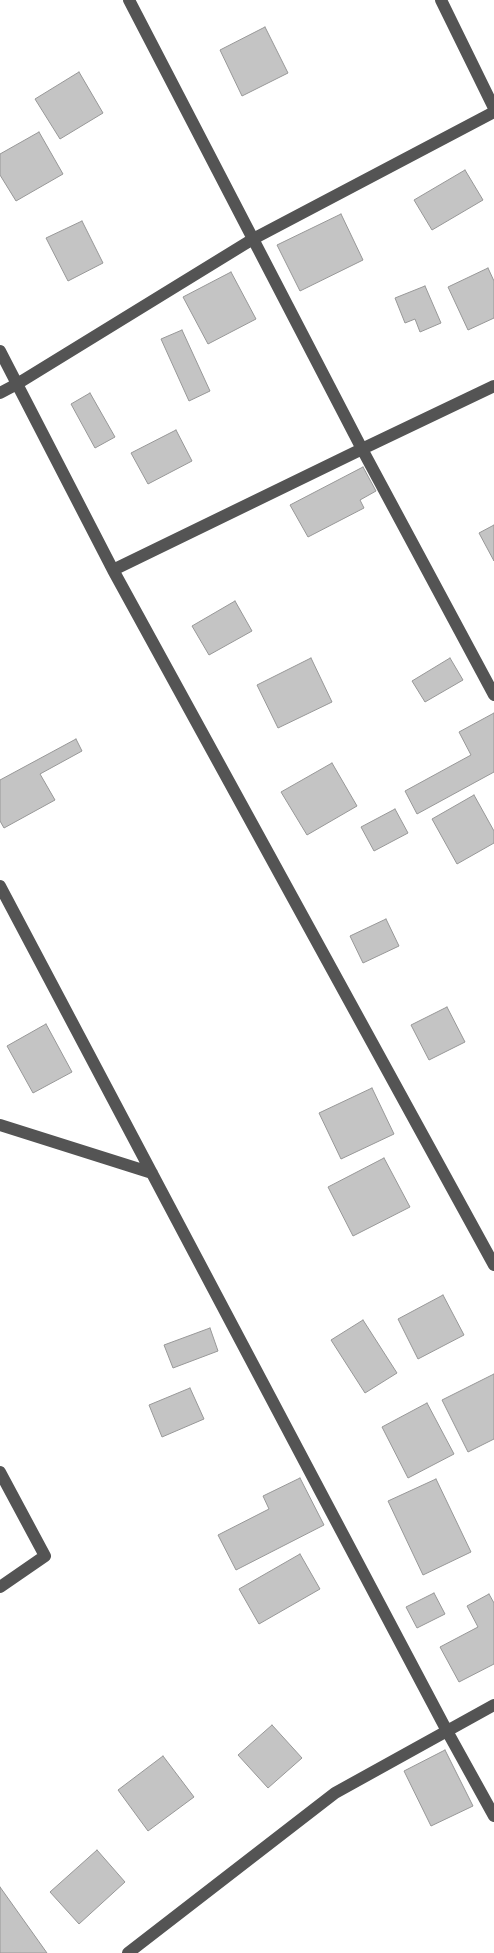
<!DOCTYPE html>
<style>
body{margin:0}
canvas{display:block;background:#fff}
</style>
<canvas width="494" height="1953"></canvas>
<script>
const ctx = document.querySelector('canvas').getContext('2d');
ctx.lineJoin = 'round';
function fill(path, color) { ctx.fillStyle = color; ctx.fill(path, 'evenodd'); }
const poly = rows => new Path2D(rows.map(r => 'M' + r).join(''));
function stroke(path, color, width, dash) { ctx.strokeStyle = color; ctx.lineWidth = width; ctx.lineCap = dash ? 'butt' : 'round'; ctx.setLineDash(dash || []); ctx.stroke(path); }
const building = poly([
 [265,27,288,73,242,96,220,50,265,27],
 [79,72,103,113,60,139,35,99,79,72],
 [39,132,63,174,16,201,0,175,0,154,39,132],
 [465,170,483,200,432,230,414,200,465,170],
 [341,214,363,260,300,291,277,245,341,214],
 [82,221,103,263,68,281,46,238,82,221],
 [488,268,494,281,494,318,468,330,448,287,488,268],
 [231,272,256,319,208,344,183,297,231,272],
 [425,286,441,323,420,332,415,319,405,323,395,298,425,286],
 [182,330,210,391,189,401,161,339,182,330],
 [90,393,115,437,95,448,71,404,90,393],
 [176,430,192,461,148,484,131,453,176,430],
 [363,467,376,491,360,500,364,508,308,537,290,505,363,467],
 [494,525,494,561,479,533,494,525],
 [235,601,252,631,209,655,192,626,235,601],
 [311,658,332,702,278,728,257,685,311,658],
 [450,658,463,680,425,702,412,681,450,658],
 [494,713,494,772,417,814,405,791,471,755,459,732,494,713],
 [76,739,82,751,40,774,55,800,4,828,0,821,0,780,76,739],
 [332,763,357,806,307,835,281,792,332,763],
 [474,795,494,831,494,843,457,864,432,819,474,795],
 [395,809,408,833,374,851,361,827,395,809],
 [386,919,399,946,363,963,350,936,386,919],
 [447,1007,465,1042,429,1060,411,1025,447,1007],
 [46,1024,72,1072,33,1093,7,1046,46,1024],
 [372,1088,394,1134,341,1159,319,1113,372,1088],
 [384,1158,410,1207,353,1236,328,1187,384,1158],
 [443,1295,464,1335,418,1359,398,1319,443,1295],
 [363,1320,397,1373,365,1393,331,1340,363,1320],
 [210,1328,218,1351,173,1368,164,1345,210,1328],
 [494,1374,494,1439,468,1452,442,1400,494,1374],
 [190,1388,204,1419,162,1437,149,1405,190,1388],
 [427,1403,454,1454,408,1478,382,1427,427,1403],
 [300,1478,324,1525,236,1570,218,1535,269,1509,263,1496,300,1478],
 [436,1479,471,1552,423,1575,388,1501,436,1479],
 [300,1554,320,1589,259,1624,239,1589,300,1554],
 [434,1593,445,1614,417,1628,406,1607,434,1593],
 [489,1594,494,1603,494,1664,459,1682,440,1647,478,1627,467,1606,489,1594],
 [272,1725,302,1758,268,1788,238,1755,272,1725],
 [445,1750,473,1806,431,1826,404,1771,445,1750],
 [163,1756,194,1797,148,1831,118,1790,163,1756],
 [97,1850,125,1882,79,1924,50,1892,97,1850],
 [0,1887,47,1953,0,1953,0,1887]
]);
const minor = poly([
 [441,0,494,108],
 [0,351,113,570,494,1265],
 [494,386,362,449,494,695],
 [0,393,17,384,253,239,494,112],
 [113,570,362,449,129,0],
 [0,886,447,1731,494,1816],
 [0,1125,152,1173],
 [0,1472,45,1556,0,1587],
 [128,1953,335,1793,494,1705]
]);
fill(building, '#c4c4c4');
stroke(building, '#989898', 1);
stroke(minor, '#545454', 12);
</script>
